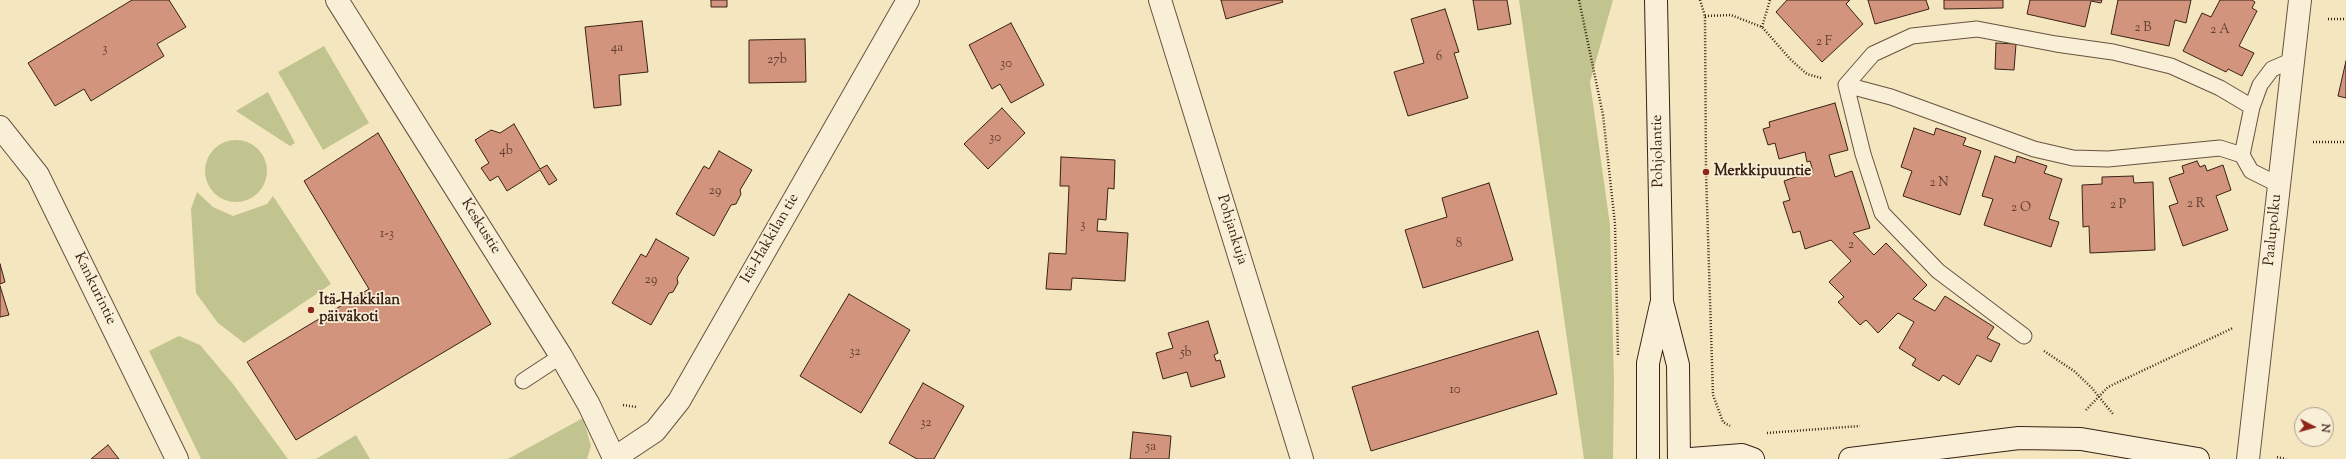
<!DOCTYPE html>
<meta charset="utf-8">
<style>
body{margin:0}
#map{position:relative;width:2346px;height:459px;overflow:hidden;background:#f4e7c0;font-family:"Sorts Mill Goudy",serif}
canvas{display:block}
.north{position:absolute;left:2294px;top:407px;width:40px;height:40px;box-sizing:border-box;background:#f8efd6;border:1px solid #ac9d89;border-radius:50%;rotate:96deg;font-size:11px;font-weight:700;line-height:16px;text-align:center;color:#3a2116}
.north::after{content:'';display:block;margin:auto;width:14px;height:18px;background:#8f2418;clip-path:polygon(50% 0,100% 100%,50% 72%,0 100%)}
</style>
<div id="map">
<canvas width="2346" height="459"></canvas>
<div class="north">N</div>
</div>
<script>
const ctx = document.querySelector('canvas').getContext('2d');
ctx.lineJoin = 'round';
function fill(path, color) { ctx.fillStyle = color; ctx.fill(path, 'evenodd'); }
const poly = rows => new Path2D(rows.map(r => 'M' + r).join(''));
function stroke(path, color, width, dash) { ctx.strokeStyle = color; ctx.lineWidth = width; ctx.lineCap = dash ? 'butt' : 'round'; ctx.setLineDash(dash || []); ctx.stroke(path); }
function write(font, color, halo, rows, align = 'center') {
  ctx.font = font + ' "Sorts Mill Goudy",serif'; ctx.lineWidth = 3.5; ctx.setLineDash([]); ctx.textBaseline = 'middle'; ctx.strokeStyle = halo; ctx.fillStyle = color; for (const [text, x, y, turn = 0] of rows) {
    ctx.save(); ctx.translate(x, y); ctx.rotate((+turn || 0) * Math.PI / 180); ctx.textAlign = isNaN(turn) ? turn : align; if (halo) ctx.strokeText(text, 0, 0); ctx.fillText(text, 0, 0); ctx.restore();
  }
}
const green = poly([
 [1519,0,1613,0,1590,82,1610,225,1614,380,1613,459,1584,459],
 [324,46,369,123,323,150,278,72],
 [268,92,295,143,290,146,236,111],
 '205 171a31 31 0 1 1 62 0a31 31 0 1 1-62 0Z',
 [197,192,213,207,233,216,267,204,273,196,331,284,244,343,218,323,196,293,191,209],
 [179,336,200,345,233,384,288,459,201,459,149,351],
 [583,418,591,446,587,459,508,459],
 [356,435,370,459,316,459]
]);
const building = poly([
 [132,0,169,0,186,27,157,44,164,56,91,101,84,89,55,106,28,63,132,0],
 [711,0,727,0,727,7,711,7,711,0],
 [1221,0,1282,0,1283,2,1226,19,1221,0],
 [1473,0,1507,0,1511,24,1478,30,1473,0],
 [1787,0,1850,0,1846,4,1863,24,1822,62,1776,12,1787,0],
 [1868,0,1926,0,1929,9,1875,24,1868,0],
 [1944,0,2003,0,2003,8,1944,9,1944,0],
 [2030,0,2102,0,2101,3,2091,1,2085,27,2027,14,2030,0],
 [2118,0,2191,0,2186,23,2175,20,2169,46,2111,34,2118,0],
 [2220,0,2252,0,2255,2,2252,8,2257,11,2239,46,2254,53,2242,76,2228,69,2226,72,2183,51,2202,13,2211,17,2220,0],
 [1445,9,1459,52,1454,53,1468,98,1408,116,1394,72,1424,63,1411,19,1445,9],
 [642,21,648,72,619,75,621,105,594,108,585,27,642,21],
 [1011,23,1044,85,1011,103,1000,84,992,89,969,45,1011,23],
 [805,39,806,82,749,83,749,40,805,39],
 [1996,43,2016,44,2014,70,1995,69,1996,43],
 [2346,61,2346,98,2338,96,2346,61],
 [1835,103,1848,150,1829,155,1835,177,1852,171,1870,228,1853,233,1874,255,1886,243,1927,285,1913,299,1935,311,1945,296,1994,327,1987,338,2000,344,1991,362,1977,355,1959,385,1943,375,1939,381,1912,365,1916,359,1899,348,1914,322,1898,313,1878,333,1866,320,1860,325,1838,302,1844,297,1829,282,1851,261,1831,240,1805,249,1800,231,1793,233,1783,202,1790,200,1784,181,1813,171,1810,161,1807,162,1805,152,1779,159,1775,143,1768,145,1763,129,1770,127,1769,122,1835,103],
 [1002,108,1025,133,988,169,964,144,1002,108],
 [514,124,540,169,547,165,557,180,549,185,540,170,507,191,498,176,490,181,481,168,489,163,475,140,491,130,500,133,514,124],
 [1914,128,1934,135,1936,128,1966,138,1963,145,1981,151,1960,215,1903,196,1912,171,1901,167,1914,128],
 [378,133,491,324,296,440,247,362,369,289,304,181,378,133],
 [719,151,752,170,740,190,741,194,736,204,731,205,714,236,676,214,704,166,709,169,719,151],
 [1995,156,2015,163,2017,156,2047,166,2044,173,2062,179,2049,219,2059,222,2051,247,1984,225,1993,199,1982,196,1995,156],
 [1061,157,1115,160,1114,189,1108,188,1106,220,1098,219,1097,231,1128,233,1125,281,1072,278,1071,290,1046,289,1049,253,1066,254,1069,186,1060,186,1061,157],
 [2197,161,2200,167,2205,165,2207,171,2223,165,2231,190,2216,196,2228,230,2183,246,2169,206,2178,203,2169,178,2184,173,2182,166,2197,161],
 [2133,176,2134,183,2153,182,2155,250,2090,253,2089,226,2083,227,2082,185,2102,184,2102,177,2133,176],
 [1489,183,1513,260,1423,288,1405,230,1447,217,1442,198,1489,183],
 [656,239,689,258,677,278,678,283,673,292,669,293,651,325,612,303,641,254,646,257,656,239],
 [0,264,5,282,0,284,0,264],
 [0,286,9,315,0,317,0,286],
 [849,294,910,330,861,413,800,376,849,294],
 [1208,321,1218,353,1214,355,1216,361,1220,360,1225,377,1191,387,1187,372,1163,379,1156,353,1173,348,1168,333,1208,321],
 [1538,331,1557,394,1371,451,1352,387,1538,331],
 [923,383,964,406,934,459,917,459,889,443,923,383],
 [1133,432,1171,436,1169,459,1130,459,1133,432],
 [108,445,119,459,91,459,108,445]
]);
const path = poly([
 [1579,0,1603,115,1615,224,1618,355],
 [1700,0,1705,16,1706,172,1713,395,1723,422,1730,426],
 [1705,16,1731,15,1762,27,1791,60,1807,74,1821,78],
 [2328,19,2346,19],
 [1762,27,1770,0],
 [2313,142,2346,142],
 [2044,351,2074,371,2091,387,2113,414],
 [623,405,636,407],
 [2086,410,2108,387,2233,328],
 [1767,433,1860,426],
 [2277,457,2286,459]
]);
const lane = poly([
 [1846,85,1891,97,2034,149,2073,158,2108,159,2220,148,2242,155],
 [2252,107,2242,155,2251,171,2279,185],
 [2024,336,1938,271,1882,213,1863,154,1846,85,1873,54,1912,36,1977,29,2056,44,2113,52,2171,66,2220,88,2252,107,2260,85,2272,69,2293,60],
 [523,381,561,356]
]);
const street = poly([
 [337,0,561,356,589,405,614,458],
 [1160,0,1302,459],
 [0,127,38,175,177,459],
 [613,459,655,431,679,401,908,0],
 [2248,459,2300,0]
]);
const secondary = poly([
 [1656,0,1662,302,1678,365,1679,459],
 [1648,459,1648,363,1661,305],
 [1691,459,1742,455,1753,459],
 [1850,459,2019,438,2081,439,2198,459]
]);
const markers = [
 [1706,172,4,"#8f2418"],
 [311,310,4,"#8f2418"]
];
const numberNames = [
 ["2 B",2143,29],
 ["2 A",2220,31],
 ["2 F",1824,43],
 ["4a",617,49],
 ["3",105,50],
 ["6",1439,58],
 ["27b",777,61],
 ["30",1006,65],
 ["30",995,139],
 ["4b",506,152],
 ["2 N",1939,184],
 ["29",715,192],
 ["2 R",2196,205],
 ["2 P",2118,206],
 ["2 O",2021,209],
 ["3",1083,226],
 ["1-3",387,235],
 ["8",1459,245],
 ["2",1851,246],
 ["29",651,281],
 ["32",855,353],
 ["5b",1186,354],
 ["10",1455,391],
 ["32",926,424],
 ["5a",1151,448]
];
const streetNames = [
 ["Pohjolantie",1659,151,-91],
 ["Keskustie",480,227,58],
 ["Pohjankuja",1231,230,73],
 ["Paalupolku",2274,230,-84],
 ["Itä-Hakkilan tie",771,239,-60],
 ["Kankurintie",94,289,64]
];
const poiNames = [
 ["Merkkipuuntie",1714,172],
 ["Itä-Hakkilan",319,301],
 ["päiväkoti",319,318]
];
fill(green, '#c1c48e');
fill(building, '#d2947d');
stroke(building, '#3a2116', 1);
stroke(lane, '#685240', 17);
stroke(street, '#685240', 24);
stroke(secondary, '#3a2116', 24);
stroke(path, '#3a2116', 2.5, [1, 2]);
stroke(lane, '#f8efd6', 15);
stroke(street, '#f8efd6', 22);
stroke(secondary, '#f8efd6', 22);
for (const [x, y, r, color] of markers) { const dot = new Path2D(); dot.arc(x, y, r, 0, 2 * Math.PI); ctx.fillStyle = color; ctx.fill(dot); stroke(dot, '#f8efd6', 1.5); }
write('13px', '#603e30', null, numberNames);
write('15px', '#3a2116', '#f8efd6', streetNames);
write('bold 15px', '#3a2116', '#f8efd6', poiNames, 'left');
</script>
